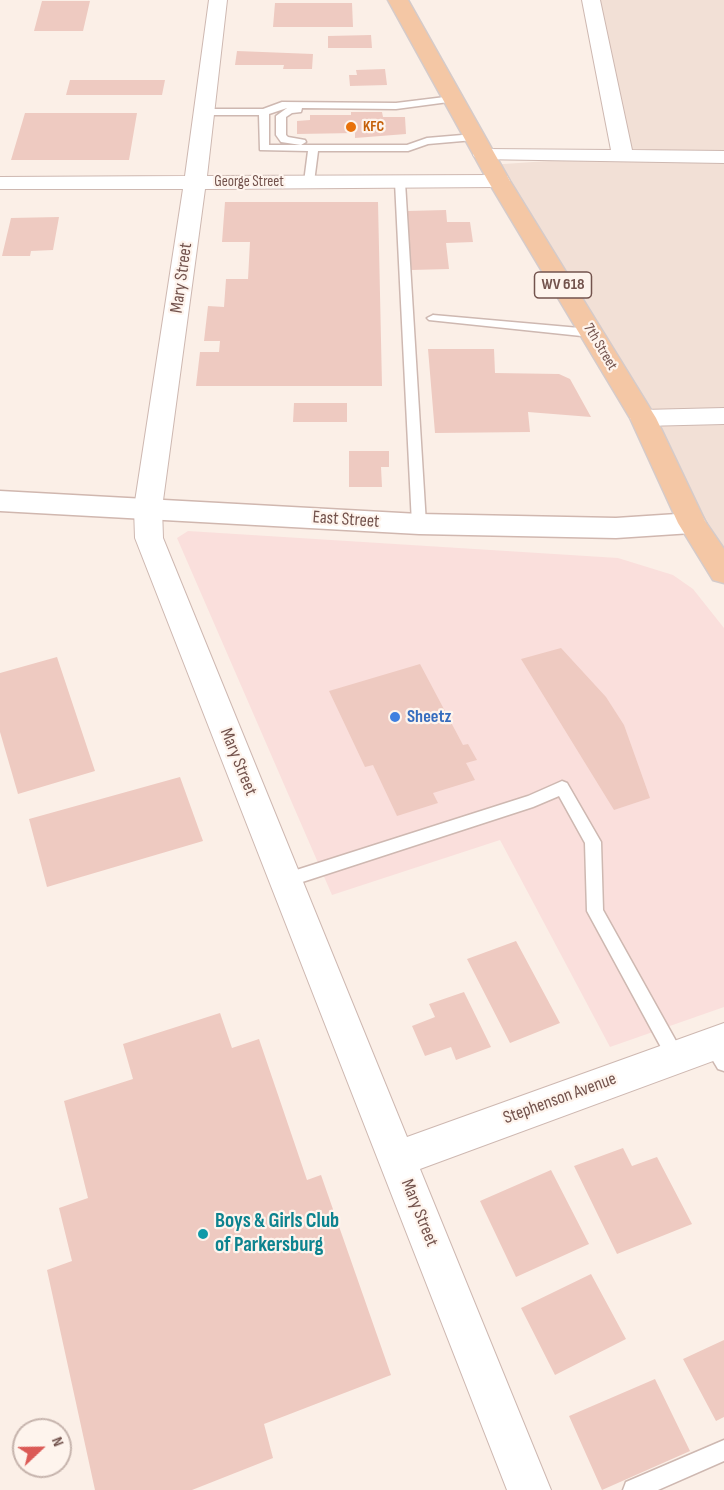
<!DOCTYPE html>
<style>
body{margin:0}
#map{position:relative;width:724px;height:1490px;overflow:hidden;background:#fbefe7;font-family:"Sofia Sans Condensed",sans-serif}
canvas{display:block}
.north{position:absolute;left:12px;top:1418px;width:60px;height:60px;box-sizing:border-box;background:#fef4ed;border:2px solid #c6b4ad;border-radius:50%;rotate:68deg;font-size:16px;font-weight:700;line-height:24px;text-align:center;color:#73534d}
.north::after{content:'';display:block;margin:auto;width:21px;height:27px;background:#db5a56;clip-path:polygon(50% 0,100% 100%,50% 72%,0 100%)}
</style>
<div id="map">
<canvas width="724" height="1490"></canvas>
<div class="north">N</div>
</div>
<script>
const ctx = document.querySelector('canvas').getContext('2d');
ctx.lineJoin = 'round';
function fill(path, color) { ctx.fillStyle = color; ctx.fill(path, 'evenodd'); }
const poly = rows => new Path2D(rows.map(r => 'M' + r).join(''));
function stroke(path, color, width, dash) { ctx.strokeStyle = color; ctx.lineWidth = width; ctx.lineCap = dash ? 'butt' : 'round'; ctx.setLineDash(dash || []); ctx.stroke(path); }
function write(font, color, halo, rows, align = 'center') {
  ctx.font = font + ' "Sofia Sans Condensed",sans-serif'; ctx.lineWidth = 4.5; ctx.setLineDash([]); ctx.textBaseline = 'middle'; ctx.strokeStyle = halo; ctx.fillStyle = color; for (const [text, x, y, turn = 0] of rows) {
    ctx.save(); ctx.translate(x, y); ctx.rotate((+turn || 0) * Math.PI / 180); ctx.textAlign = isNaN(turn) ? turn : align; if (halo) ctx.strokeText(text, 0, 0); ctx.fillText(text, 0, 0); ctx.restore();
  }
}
const residential = poly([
 [591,0,724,0,724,567,489,165,622,156]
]);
const commercial = poly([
 [188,531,618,558,673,575,693,589,724,628,724,1007,610,1047,500,840,332,895,177,538]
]);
const building = poly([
 [42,1,90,1,83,31,34,31],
 [275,3,352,3,353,27,273,27],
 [371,35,372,48,328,48,328,36],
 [237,51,313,54,312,69,283,69,284,65,235,65],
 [385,69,387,85,350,86,349,75,357,75,356,70],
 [70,80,165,80,162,95,66,95],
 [351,112,382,112,383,117,405,117,406,134,355,138,355,133,297,134,297,121,310,120,310,115,351,115],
 [25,113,137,113,129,160,11,160],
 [225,202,378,202,382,386,196,386,200,352,219,352,220,341,204,341,208,306,224,307,226,279,248,279,250,242,222,242],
 [446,210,447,222,470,222,473,242,446,243,449,269,411,270,407,211],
 [59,217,53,250,31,251,30,256,2,256,11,218],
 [428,349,494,349,495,373,559,374,570,379,591,417,528,412,530,432,435,433],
 [294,403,347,403,347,422,293,422],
 [349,451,389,451,389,467,381,467,382,487,349,487],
 [561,648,606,697,624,725,650,798,614,810,521,659],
 [57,657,95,771,18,794,0,732,0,673],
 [420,664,463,745,468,744,477,760,466,763,475,780,433,793,438,803,397,816,373,765,365,767,329,691],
 [180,777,203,841,47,887,29,819],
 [516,941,560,1023,510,1043,467,959],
 [464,992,491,1047,456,1060,451,1047,425,1056,412,1026,435,1017,429,1004],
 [220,1013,232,1048,259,1039,307,1180,321,1175,391,1375,264,1424,273,1458,192,1490,95,1490,47,1270,72,1261,59,1208,88,1198,64,1101,133,1079,123,1044],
 [623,1148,632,1166,657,1157,692,1224,617,1254,574,1166],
 [551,1170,589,1244,516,1277,480,1201],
 [591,1274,626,1339,555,1375,521,1308],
 [724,1340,724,1417,716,1421,683,1359],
 [655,1379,690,1451,602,1490,569,1416]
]);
const service = poly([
 [453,96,456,97,456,101,396,109,302,108,301,112,292,113,286,117,286,135,288,137,305,140,306,142,301,145,281,142,276,135,276,116,287,108,269,114,269,145,407,145,427,138,474,134,479,137,474,140,428,144,408,151,318,151,314,182,309,185,304,182,308,151,260,150,259,115,204,115,199,112,204,109,263,109,282,102,396,103,453,96],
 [400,179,405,182,426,524,419,529,412,524,395,182,400,179],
 [433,315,591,329,597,333,591,337,429,320,427,318,433,315],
 [562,781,567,783,601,842,603,910,681,1050,684,1056,681,1062,675,1064,669,1062,587,911,585,843,559,796,533,807,287,887,281,885,279,880,281,875,287,873,528,796,562,781],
 [712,1036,718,1038,724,1047,724,1071,718,1069,703,1044,706,1038,712,1036],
 [724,1440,724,1461,658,1490,623,1490,626,1482,724,1440]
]);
const minor = poly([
 [209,0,227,0,207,176,499,175,507,176,510,181,507,186,499,187,205,189,162,508,163,538,407,1137,724,1023,724,1057,420,1169,551,1490,507,1490,135,538,134,508,183,189,0,189,0,177,185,176,209,0],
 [582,0,600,0,632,150,724,151,724,163,477,159,473,155,477,151,484,149,611,150,582,0],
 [724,408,724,424,643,426,634,424,630,418,634,412,643,410,724,408]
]);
const secondary = poly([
 [0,491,419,514,616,518,692,513,702,516,706,523,702,530,692,533,616,538,419,534,0,511,0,491]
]);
const primary = poly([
 [388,0,408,0,510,181,656,418,705,521,724,549,724,583,713,580,678,523,630,418,488,181,388,0]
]);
const markers = [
 [351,127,6,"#e8710a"],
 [395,717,6,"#3f7fe0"],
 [203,1234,6,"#0f9aa8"]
];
const farFoodnames = [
 ["KFC",363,127]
];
const farStreetnames = [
 ["George Street",249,182],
 ["7th Street",600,347,59]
];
const shields = [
 [563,285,57]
];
const shieldNames = [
 ["WV 618",563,285]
];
const streetNames = [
 ["Mary Street",182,278,-82],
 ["East Street",346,520,4],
 ["Mary Street",238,762,68],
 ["Stephenson Avenue",560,1099,-20],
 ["Mary Street",419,1213,68]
];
const shopNames = [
 ["Sheetz",407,717]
];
const nearCulturenames = [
 ["Boys & Girls Club",215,1222],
 ["of Parkersburg",215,1246]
];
fill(residential, '#f2e0d6');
fill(commercial, '#fadfdc');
fill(building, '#eecac1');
stroke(service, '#ceb8b1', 3);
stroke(minor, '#ceb8b1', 2);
stroke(secondary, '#d0b7af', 3);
stroke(primary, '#d5cbca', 3);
fill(service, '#fff');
fill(minor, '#fff');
fill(secondary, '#fff');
fill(primary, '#f4c7a5');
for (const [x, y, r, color] of markers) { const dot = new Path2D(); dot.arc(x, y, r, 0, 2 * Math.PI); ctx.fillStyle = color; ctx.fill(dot); stroke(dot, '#fef4ed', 2); }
write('bold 15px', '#c56008', '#fef4ed', farFoodnames, 'left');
write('15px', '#73534d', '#fef4ed', farStreetnames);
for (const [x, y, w] of shields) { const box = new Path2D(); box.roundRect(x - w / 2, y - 13, w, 26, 4.5); ctx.fillStyle = '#fef4ed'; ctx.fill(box); stroke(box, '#73534d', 1.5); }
write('bold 16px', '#73534d', null, shieldNames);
write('18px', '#73534d', '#fef4ed', streetNames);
write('bold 18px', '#366cbe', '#fef4ed', shopNames, 'left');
write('bold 21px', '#0d838f', '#fef4ed', nearCulturenames, 'left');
</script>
